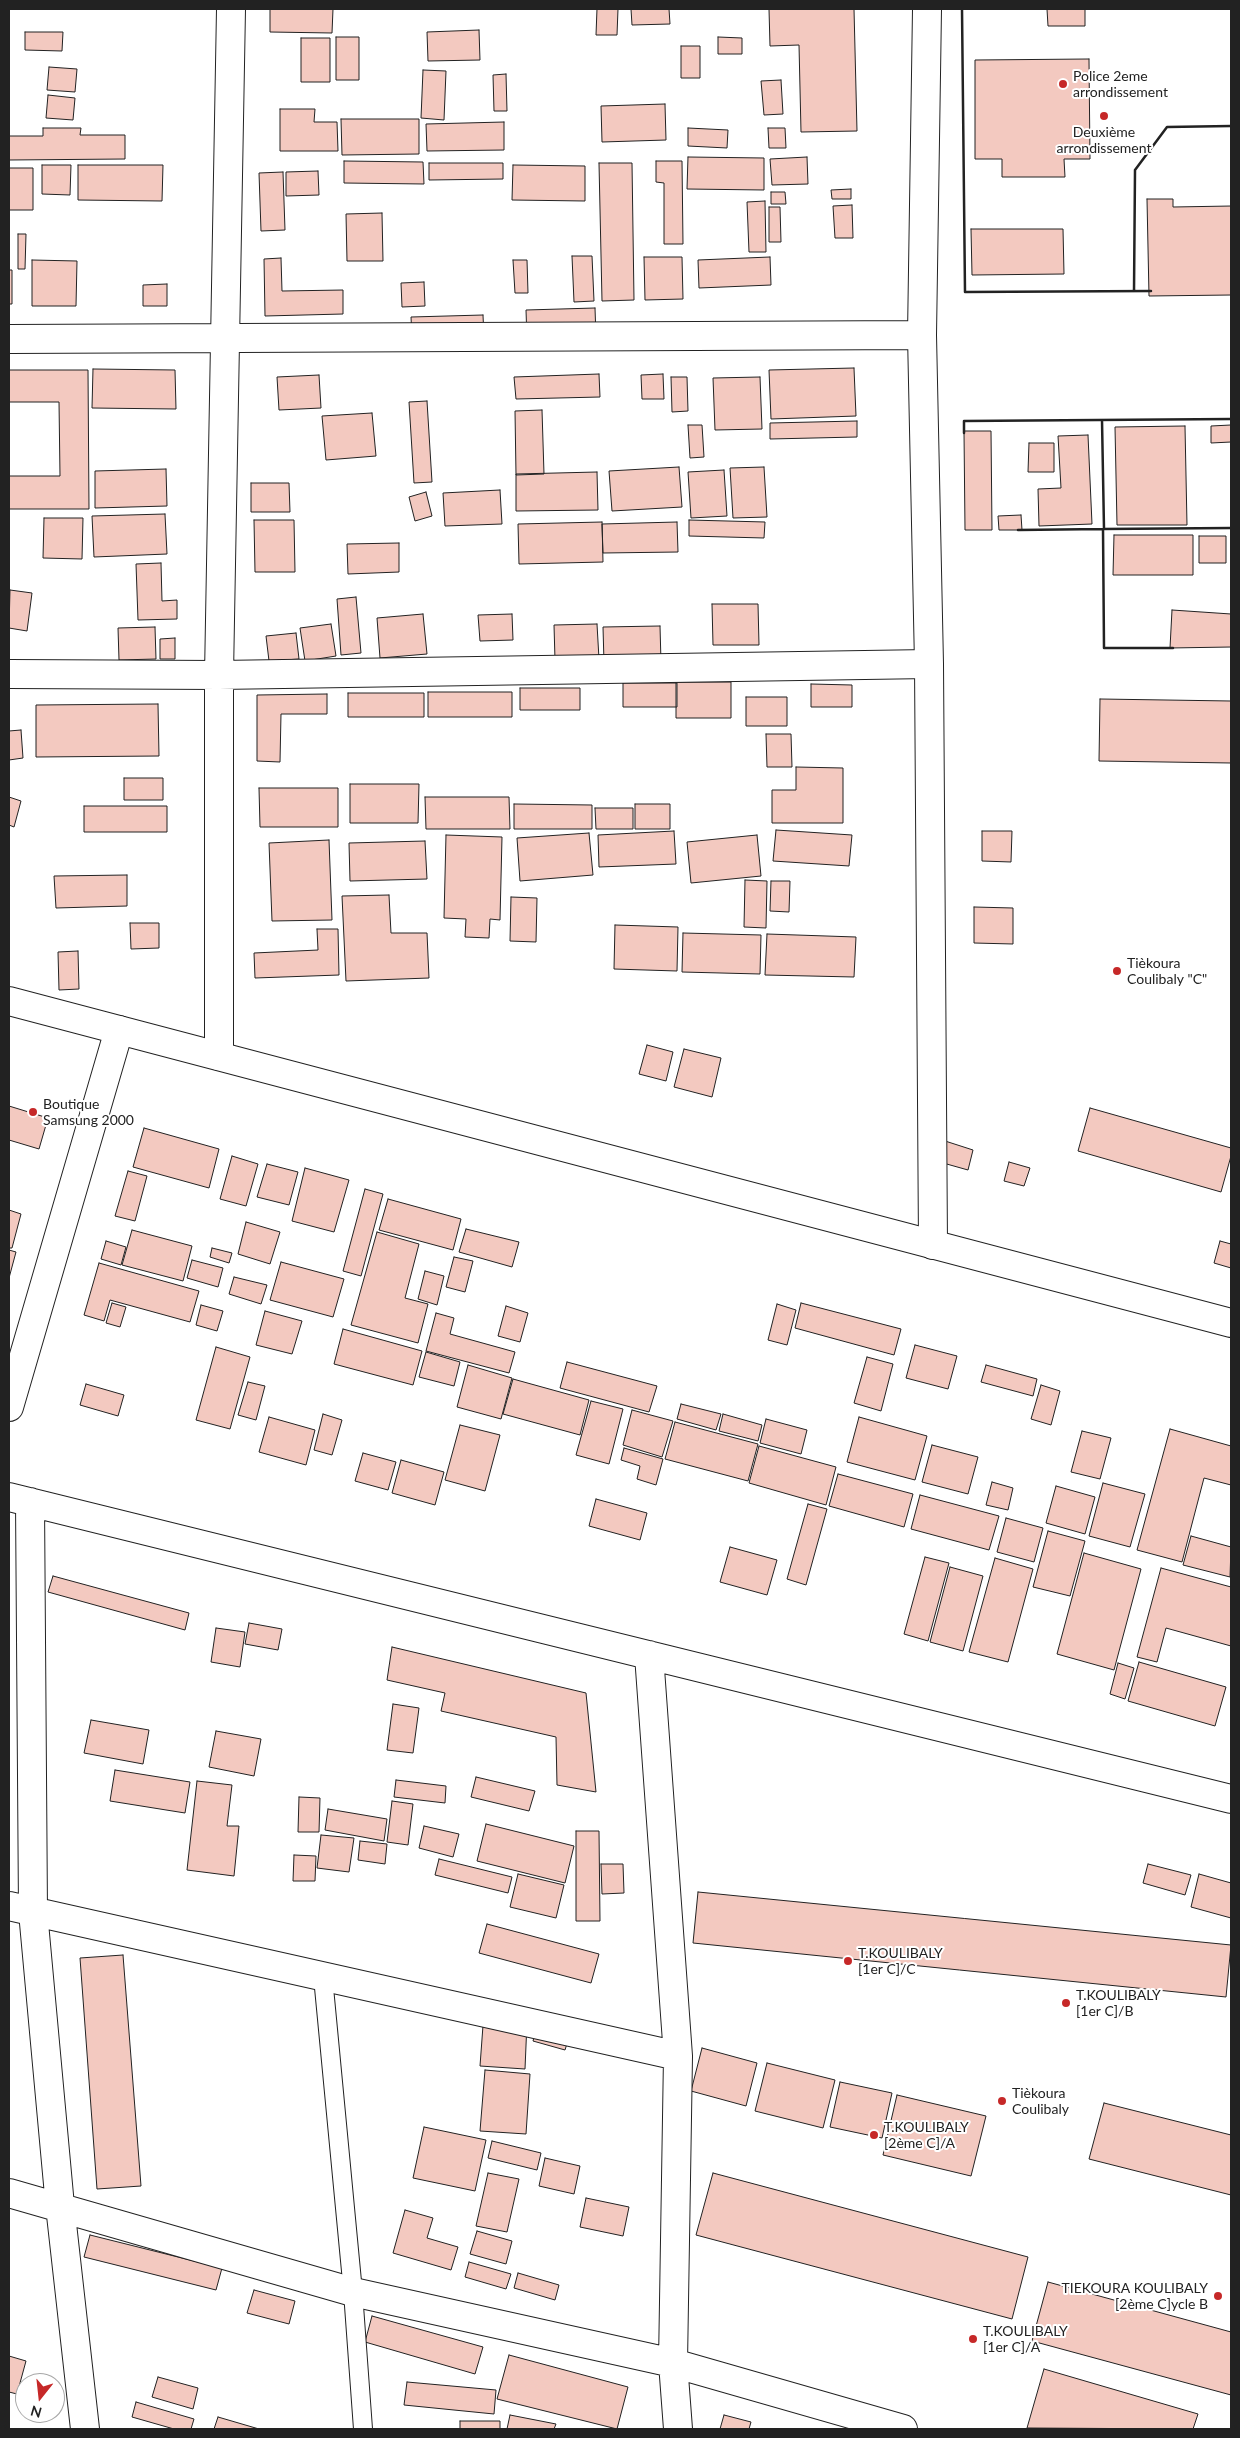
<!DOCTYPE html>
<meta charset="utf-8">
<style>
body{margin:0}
#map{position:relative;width:1240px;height:2438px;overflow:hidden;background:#fff;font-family:Lato,sans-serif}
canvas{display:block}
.frame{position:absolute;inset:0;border:10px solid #222;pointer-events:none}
.north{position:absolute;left:15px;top:2373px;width:50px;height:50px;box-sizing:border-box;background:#fff;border:1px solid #a7a7a7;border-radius:50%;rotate:196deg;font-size:14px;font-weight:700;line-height:20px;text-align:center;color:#222}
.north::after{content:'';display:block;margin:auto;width:18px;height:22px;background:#c62828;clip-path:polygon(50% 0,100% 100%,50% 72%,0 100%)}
</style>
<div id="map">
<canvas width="1240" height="2438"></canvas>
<div class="frame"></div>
<div class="north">N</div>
</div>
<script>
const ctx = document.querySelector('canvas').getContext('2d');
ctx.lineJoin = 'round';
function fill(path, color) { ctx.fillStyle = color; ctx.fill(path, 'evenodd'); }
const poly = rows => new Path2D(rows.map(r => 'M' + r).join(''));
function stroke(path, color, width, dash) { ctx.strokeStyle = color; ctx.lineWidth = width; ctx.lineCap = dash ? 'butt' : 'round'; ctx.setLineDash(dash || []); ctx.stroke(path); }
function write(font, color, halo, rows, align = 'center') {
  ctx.font = font + ' Lato,sans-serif'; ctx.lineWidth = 4; ctx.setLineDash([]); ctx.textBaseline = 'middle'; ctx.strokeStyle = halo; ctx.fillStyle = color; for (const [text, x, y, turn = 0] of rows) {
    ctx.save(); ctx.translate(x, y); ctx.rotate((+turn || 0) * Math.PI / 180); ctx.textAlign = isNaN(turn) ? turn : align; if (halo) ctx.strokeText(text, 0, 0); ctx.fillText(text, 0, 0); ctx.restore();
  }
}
const building = poly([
 [270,9,333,9,332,33,270,32,270,9],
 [597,9,618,9,617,35,596,35,597,9],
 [631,9,669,9,670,24,632,25,631,9],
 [769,9,854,9,857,131,801,132,799,45,770,46,769,9],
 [1047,9,1085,9,1085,26,1048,26,1047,9],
 [479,30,480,60,428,61,427,32,479,30],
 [25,32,63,32,62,51,25,50,25,32],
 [336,37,359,37,359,80,336,80,336,37],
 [718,37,742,38,742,54,718,54,718,37],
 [301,38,330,38,330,82,301,82,301,38],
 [681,46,700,46,700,78,681,78,681,46],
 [1089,59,1090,159,1064,159,1065,177,1002,177,1002,159,975,159,975,60,1089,59],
 [49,67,77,69,75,92,47,90,49,67],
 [423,70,446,71,444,120,421,118,423,70],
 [506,74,507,111,494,111,493,75,506,74],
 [781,80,783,114,764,115,761,81,781,80],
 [48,95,75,98,73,120,46,118,48,95],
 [665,104,666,140,602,142,601,106,665,104],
 [280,109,315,109,314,122,337,122,338,151,280,151,280,109],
 [341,119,419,119,419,154,342,155,341,119],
 [504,122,504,150,427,151,426,124,504,122],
 [43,128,81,128,80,135,125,135,125,159,9,160,9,136,43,136,43,128],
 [688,128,728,130,727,148,688,146,688,128],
 [768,128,785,128,786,148,769,148,768,128],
 [688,157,764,158,764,190,687,189,688,157],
 [807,157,808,184,772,185,770,159,807,157],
 [344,161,423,162,424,184,344,183,344,161],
 [656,161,682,161,683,244,664,244,664,183,656,182,656,161],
 [429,163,503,163,503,179,429,180,429,163],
 [599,163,632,163,634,300,602,301,599,163],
 [42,165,71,165,70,195,42,194,42,165],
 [78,165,163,165,162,201,78,200,78,165],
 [513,165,585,166,585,201,512,200,513,165],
 [9,168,33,168,33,210,9,210,9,168],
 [318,171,319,195,286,196,286,172,318,171],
 [283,172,285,230,261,231,259,173,283,172],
 [851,189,851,199,832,199,831,190,851,189],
 [771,192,785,192,786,204,771,204,771,192],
 [1147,199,1173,199,1173,207,1231,206,1231,295,1149,296,1147,199],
 [765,201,766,252,749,252,747,202,765,201],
 [852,205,853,238,835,238,833,206,852,205],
 [769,207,780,207,781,242,769,242,769,207],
 [382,213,383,261,347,261,346,214,382,213],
 [971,229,1063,229,1064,274,972,275,971,229],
 [18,234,26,234,25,269,18,269,18,234],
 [572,256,592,256,594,301,574,302,572,256],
 [644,257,682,257,683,299,645,300,644,257],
 [770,257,771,285,699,288,698,260,770,257],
 [281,258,282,291,343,290,343,314,265,316,264,259,281,258],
 [32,260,77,261,76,306,32,306,32,260],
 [513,260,527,260,528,293,515,293,513,260],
 [9,270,12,270,12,304,9,304,9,270],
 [424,282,425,306,402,307,401,283,424,282],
 [167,284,167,306,143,306,143,285,167,284],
 [595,308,596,337,527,340,526,310,595,308],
 [483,315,484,337,412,338,411,317,483,315],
 [854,368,856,416,771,419,769,370,854,368],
 [93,369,175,370,176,409,92,408,93,369],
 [9,370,88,370,89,509,9,509,9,476,60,476,59,402,9,402,9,370],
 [599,374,600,397,516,399,514,377,599,374],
 [663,374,664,399,642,399,641,375,663,374],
 [319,375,321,408,279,410,277,377,319,375],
 [671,377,687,377,688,411,672,412,671,377],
 [760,377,762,429,715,430,713,378,760,377],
 [427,401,432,482,414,483,409,402,427,401],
 [542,410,544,474,516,475,515,411,542,410],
 [372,413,376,456,326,460,322,416,372,413],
 [857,421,857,437,770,439,770,423,857,421],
 [688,425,702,425,704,457,690,458,688,425],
 [1231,425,1231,442,1211,443,1211,426,1231,425],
 [1185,426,1187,525,1117,525,1115,427,1185,426],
 [964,431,991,431,992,530,965,530,964,431],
 [1088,435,1092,524,1039,526,1038,489,1061,488,1058,436,1088,435],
 [1029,443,1054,443,1054,472,1028,472,1029,443],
 [679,467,682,507,612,511,609,471,679,467],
 [764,467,767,517,733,518,730,468,764,467],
 [166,469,167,506,95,508,95,471,166,469],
 [724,470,727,516,691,518,688,472,724,470],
 [597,472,598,510,516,511,516,474,597,472],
 [251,483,289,483,290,512,251,512,251,483],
 [500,490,502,524,445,526,443,493,500,490],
 [426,492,432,516,415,521,409,497,426,492],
 [165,514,167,554,94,557,92,516,165,514],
 [1021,515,1022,530,999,530,998,516,1021,515],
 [44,518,83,518,82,559,43,558,44,518],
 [254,520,294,520,295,572,255,572,254,520],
 [689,520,765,522,764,538,689,536,689,520],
 [602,522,603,562,519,564,518,524,602,522],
 [677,522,678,552,603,553,602,524,677,522],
 [1114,535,1193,535,1193,575,1113,575,1114,535],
 [1199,536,1226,536,1226,563,1199,563,1199,536],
 [399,543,399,572,348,574,347,544,399,543],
 [161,563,162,601,177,600,177,619,138,620,136,564,161,563],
 [10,590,32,593,27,631,9,628,10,590],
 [356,597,361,653,341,655,337,599,356,597],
 [712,604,758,604,759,645,713,645,712,604],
 [1172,610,1231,614,1231,647,1170,648,1172,610],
 [423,614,427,654,380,658,377,618,423,614],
 [512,614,513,640,480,641,478,615,512,614],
 [331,624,336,656,305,661,300,628,331,624],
 [597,624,599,659,555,660,554,625,597,624],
 [660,626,661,662,604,663,603,627,660,626],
 [155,627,156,659,119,660,118,628,155,627],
 [296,633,299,659,269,661,266,636,296,633],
 [175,638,175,659,160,659,160,639,175,638],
 [676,682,731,682,731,718,676,718,676,682],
 [623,683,677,683,677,707,623,707,623,683],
 [811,684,852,685,852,707,811,707,811,684],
 [520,688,580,688,580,710,520,710,520,688],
 [428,692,512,692,512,717,428,717,428,692],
 [348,693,424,693,424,717,348,717,348,693],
 [327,694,327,714,281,714,280,762,257,761,257,695,327,694],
 [746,697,787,697,787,726,746,726,746,697],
 [1100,699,1231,701,1231,763,1099,761,1100,699],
 [158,704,159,756,36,757,36,705,158,704],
 [21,730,23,758,9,760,9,731,21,730],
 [766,734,791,734,792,767,767,767,766,734],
 [796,767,843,768,843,823,772,823,772,790,796,790,796,767],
 [124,778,163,778,163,800,124,800,124,778],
 [350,784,419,784,418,823,350,823,350,784],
 [259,788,338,788,338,827,260,827,259,788],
 [9,797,21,801,14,827,9,825,9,797],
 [425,797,509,797,510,829,426,829,425,797],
 [514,804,592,805,592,829,514,829,514,804],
 [635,804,670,804,670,829,635,829,635,804],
 [84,806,167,806,167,832,84,832,84,806],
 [595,808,633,808,633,829,596,829,595,808],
 [776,830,852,835,849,866,773,861,776,830],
 [674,831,676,864,599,867,598,835,674,831],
 [982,831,1012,831,1011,862,982,861,982,831],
 [589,833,593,875,520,881,517,838,589,833],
 [446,835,502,837,500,920,490,919,489,938,465,937,466,919,444,918,446,835],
 [757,835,761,876,691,883,687,842,757,835],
 [329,840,332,920,272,921,269,843,329,840],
 [425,841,427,879,350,881,349,843,425,841],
 [127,875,127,906,56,908,54,876,127,875],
 [745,880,767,881,766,928,744,927,745,880],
 [771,881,790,881,789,912,770,911,771,881],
 [389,895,391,933,427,933,429,978,346,981,342,896,389,895],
 [511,897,537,898,536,942,510,941,511,897],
 [974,907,1013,908,1013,944,974,943,974,907],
 [130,923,159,923,159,948,131,949,130,923],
 [615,925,678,927,677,971,614,969,615,925],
 [317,929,338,929,339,975,255,978,254,953,318,950,317,929],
 [683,933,761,935,760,974,682,972,683,933],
 [767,934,856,937,854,977,765,975,767,934],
 [78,951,79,989,59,990,58,952,78,951],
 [647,1045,673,1052,666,1081,639,1074,647,1045],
 [684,1049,721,1058,712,1097,674,1087,684,1049],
 [9,1106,48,1118,39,1149,9,1140,9,1106],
 [1090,1108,1231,1148,1231,1156,1221,1192,1078,1151,1090,1108],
 [144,1128,219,1149,209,1188,133,1167,144,1128],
 [942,1140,973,1150,968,1170,936,1161,942,1140],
 [232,1156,258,1164,246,1206,220,1199,232,1156],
 [1009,1162,1030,1168,1024,1186,1004,1181,1009,1162],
 [267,1164,298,1172,289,1205,257,1197,267,1164],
 [305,1168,349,1180,334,1232,292,1221,305,1168],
 [128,1171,147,1176,135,1221,115,1216,128,1171],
 [365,1189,383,1194,361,1276,343,1271,365,1189],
 [388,1199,461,1219,453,1250,379,1230,388,1199],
 [9,1210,21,1214,12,1248,9,1248,9,1210],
 [246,1222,280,1232,270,1264,238,1254,246,1222],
 [466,1229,519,1242,512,1267,459,1252,466,1229],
 [132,1230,192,1246,183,1281,122,1265,132,1230],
 [377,1232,419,1244,405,1298,428,1304,418,1343,351,1325,377,1232],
 [106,1241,126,1247,121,1265,101,1259,106,1241],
 [1220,1241,1231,1244,1231,1268,1214,1263,1220,1241],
 [212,1248,232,1253,229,1263,210,1257,212,1248],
 [9,1250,16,1252,9,1278,9,1250],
 [454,1257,473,1261,465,1292,446,1287,454,1257],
 [192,1260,223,1268,218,1287,187,1278,192,1260],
 [281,1262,344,1279,333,1317,270,1300,281,1262],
 [99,1263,199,1291,190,1322,110,1300,104,1321,84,1315,99,1263],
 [425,1271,444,1276,437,1305,418,1299,425,1271],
 [234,1277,267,1285,261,1304,229,1294,234,1277],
 [112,1303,126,1307,120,1327,106,1323,112,1303],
 [801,1303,901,1329,894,1355,795,1328,801,1303],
 [777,1304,796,1310,787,1345,768,1340,777,1304],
 [201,1305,223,1311,217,1331,196,1325,201,1305],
 [506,1306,528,1313,520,1342,498,1336,506,1306],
 [265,1311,302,1321,292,1354,256,1345,265,1311],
 [436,1313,454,1318,450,1334,515,1352,509,1373,426,1351,436,1313],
 [343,1329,422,1351,413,1385,334,1364,343,1329],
 [915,1345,957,1356,948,1389,906,1378,915,1345],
 [216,1347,250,1357,230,1429,196,1420,216,1347],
 [426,1352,460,1362,454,1386,419,1377,426,1352],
 [867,1357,893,1364,881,1411,854,1403,867,1357],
 [567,1362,657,1386,649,1412,560,1388,567,1362],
 [468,1365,512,1378,501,1419,457,1407,468,1365],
 [986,1365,1037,1379,1033,1396,981,1382,986,1365],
 [513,1379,589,1400,580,1435,503,1414,513,1379],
 [248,1382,265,1386,256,1420,238,1415,248,1382],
 [86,1384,124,1395,118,1416,80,1405,86,1384],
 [1041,1385,1060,1391,1051,1425,1031,1419,1041,1385],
 [591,1401,623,1409,609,1464,576,1455,591,1401],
 [681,1404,721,1414,716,1430,677,1419,681,1404],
 [632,1410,673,1421,662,1457,623,1445,632,1410],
 [323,1414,342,1420,332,1455,314,1450,323,1414],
 [723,1414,762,1425,758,1441,719,1431,723,1414],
 [269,1417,315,1430,306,1465,259,1452,269,1417],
 [859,1417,927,1436,915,1480,847,1462,859,1417],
 [766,1419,807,1430,801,1454,760,1443,766,1419],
 [675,1422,758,1444,748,1481,665,1459,675,1422],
 [460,1425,500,1435,485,1491,445,1480,460,1425],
 [1170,1429,1231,1446,1231,1485,1204,1478,1182,1562,1137,1550,1170,1429],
 [1082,1431,1111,1438,1100,1479,1071,1472,1082,1431],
 [932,1445,978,1457,968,1494,922,1482,932,1445],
 [759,1446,836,1467,826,1505,749,1483,759,1446],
 [624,1448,663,1459,656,1485,637,1479,640,1466,621,1460,624,1448],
 [363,1453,396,1462,388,1490,355,1481,363,1453],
 [401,1460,444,1472,435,1505,392,1493,401,1460],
 [838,1474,913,1494,904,1527,829,1506,838,1474],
 [992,1482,1013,1488,1008,1510,986,1505,992,1482],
 [1103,1483,1145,1494,1130,1547,1089,1536,1103,1483],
 [1056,1486,1095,1497,1085,1534,1046,1523,1056,1486],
 [920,1495,999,1516,989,1550,911,1529,920,1495],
 [596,1499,647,1513,640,1540,589,1526,596,1499],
 [808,1504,827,1509,806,1585,787,1579,808,1504],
 [1006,1518,1043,1528,1034,1562,997,1552,1006,1518],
 [1048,1531,1085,1541,1070,1596,1033,1587,1048,1531],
 [1191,1536,1231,1547,1230,1577,1183,1565,1191,1536],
 [730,1547,777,1560,767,1595,720,1582,730,1547],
 [1084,1553,1141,1569,1114,1670,1057,1654,1084,1553],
 [925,1557,949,1563,928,1641,904,1634,925,1557],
 [995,1558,1033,1569,1008,1662,969,1652,995,1558],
 [950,1567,983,1576,963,1651,930,1642,950,1567],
 [1161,1568,1231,1587,1231,1646,1166,1628,1157,1662,1137,1657,1161,1568],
 [53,1576,189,1613,185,1630,48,1592,53,1576],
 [249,1623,282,1629,278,1650,245,1644,249,1623],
 [216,1628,245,1632,240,1667,211,1662,216,1628],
 [392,1647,586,1693,596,1792,557,1785,556,1737,441,1711,445,1693,387,1680,392,1647],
 [1139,1662,1226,1687,1215,1726,1128,1701,1139,1662],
 [1118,1663,1134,1668,1125,1699,1110,1694,1118,1663],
 [393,1704,419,1708,413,1753,387,1750,393,1704],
 [91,1720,149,1730,143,1764,84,1753,91,1720],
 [216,1731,261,1739,254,1776,209,1767,216,1731],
 [115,1770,190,1782,185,1813,110,1801,115,1770],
 [476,1777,535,1791,529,1811,471,1797,476,1777],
 [396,1780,446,1786,445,1803,394,1797,396,1780],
 [197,1781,232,1785,227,1826,239,1826,234,1876,187,1870,197,1781],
 [299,1797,320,1798,319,1832,298,1832,299,1797],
 [392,1801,413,1804,408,1845,387,1842,392,1801],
 [328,1809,387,1819,384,1841,325,1830,328,1809],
 [486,1824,574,1846,565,1883,477,1861,486,1824],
 [424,1826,459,1834,453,1857,419,1848,424,1826],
 [576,1831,599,1831,600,1921,576,1921,576,1831],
 [321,1835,354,1838,349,1872,317,1868,321,1835],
 [360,1841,387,1844,385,1864,358,1860,360,1841],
 [294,1855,316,1856,315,1881,293,1881,294,1855],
 [439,1859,512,1877,508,1893,435,1875,439,1859],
 [601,1864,623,1864,624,1893,602,1894,601,1864],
 [1148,1864,1191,1875,1185,1895,1143,1883,1148,1864],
 [518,1874,564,1885,556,1918,510,1907,518,1874],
 [1199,1874,1231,1883,1231,1918,1191,1907,1199,1874],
 [698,1892,1231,1945,1226,1997,693,1943,698,1892],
 [487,1924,599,1954,591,1983,479,1953,487,1924],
 [123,1955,141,2186,97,2189,80,1958,123,1955],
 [484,2012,527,2022,525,2069,480,2066,484,2012],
 [537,2026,570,2034,565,2050,533,2041,537,2026],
 [702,2048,757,2063,746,2106,691,2091,702,2048],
 [767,2063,835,2080,823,2128,755,2111,767,2063],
 [485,2070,530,2074,526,2134,480,2131,485,2070],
 [840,2082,892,2093,882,2138,830,2127,840,2082],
 [897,2095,986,2116,971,2176,883,2155,897,2095],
 [1104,2103,1231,2135,1231,2195,1089,2159,1104,2103],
 [424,2127,486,2140,475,2191,413,2178,424,2127],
 [492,2141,541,2153,537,2170,488,2158,492,2141],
 [545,2158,580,2166,574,2194,539,2186,545,2158],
 [488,2173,519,2179,507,2232,476,2226,488,2173],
 [713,2173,1028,2257,1012,2319,696,2235,713,2173],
 [586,2198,629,2207,623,2236,580,2227,586,2198],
 [405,2210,433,2218,427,2238,458,2247,451,2270,393,2253,405,2210],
 [477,2231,512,2241,506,2264,470,2254,477,2231],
 [90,2235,222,2268,216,2290,84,2257,90,2235],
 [469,2262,511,2274,506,2289,465,2277,469,2262],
 [518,2273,559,2285,555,2300,514,2288,518,2273],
 [1048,2282,1231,2332,1231,2395,1032,2341,1048,2282],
 [254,2290,295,2301,289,2324,247,2313,254,2290],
 [372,2316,483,2347,475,2374,365,2342,372,2316],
 [509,2355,628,2387,617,2429,497,2399,509,2355],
 [9,2356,26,2361,17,2394,9,2392,9,2356],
 [1044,2369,1198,2414,1193,2429,1027,2428,1044,2369],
 [158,2377,198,2388,193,2409,152,2397,158,2377],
 [407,2382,496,2390,494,2414,404,2405,407,2382],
 [136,2402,194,2419,191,2429,174,2429,132,2417,136,2402],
 [510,2415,556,2424,554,2429,507,2429,510,2415],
 [724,2415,751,2422,749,2429,720,2429,724,2415],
 [218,2417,259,2429,214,2429,218,2417],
 [460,2421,500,2421,500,2429,460,2429,460,2421]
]);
const service = poly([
 [323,1977,353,2292,363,2429]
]);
const minor = poly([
 [927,9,922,335,929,664,933,1245],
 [9,339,922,335],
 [9,674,219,675,929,664],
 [9,1001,119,1030],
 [219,1056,219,675,231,9],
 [9,1497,1231,1799],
 [30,1502,33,1912,60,2206,85,2429],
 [649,1655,678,2056,673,2363,678,2429],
 [9,1906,678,2056],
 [9,2193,353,2292,673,2363,903,2429]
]);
const tertiary = poly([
 [9,1407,119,1030,1231,1323]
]);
const wall = poly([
 [962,9,965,292,1151,291],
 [1134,291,1135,170,1167,127,1231,126],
 [1102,420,1104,529],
 [964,433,964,421,1231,419],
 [1018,530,1103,529],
 [1173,648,1104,648,1103,529,1231,528]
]);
const markers = [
 [1063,84,5,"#c62828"],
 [1104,116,5,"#c62828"],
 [1117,971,5,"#c62828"],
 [33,1112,5,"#c62828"],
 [848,1961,5,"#c62828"],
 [1066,2003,5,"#c62828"],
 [1002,2101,5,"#c62828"],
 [874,2135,5,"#c62828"],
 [1218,2296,5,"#c62828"],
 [973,2339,5,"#c62828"]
];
const poiNames = [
 ["Police 2eme",1073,76],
 ["arrondissement",1073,92],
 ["Deuxième",1104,132,"center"],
 ["arrondissement",1104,148,"center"],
 ["Tièkoura",1127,963],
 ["Coulibaly \"C\"",1127,979],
 ["Boutique",43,1104],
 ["Samsung 2000",43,1120],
 ["T.KOULIBALY",858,1953],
 ["[1er C]/C",858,1969],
 ["T.KOULIBALY",1076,1995],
 ["[1er C]/B",1076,2011],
 ["Tièkoura",1012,2093],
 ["Coulibaly",1012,2109],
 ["T.KOULIBALY",884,2127],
 ["[2ème C]/A",884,2143],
 ["TIEKOURA KOULIBALY",1208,2288,"right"],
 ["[2ème C]ycle B",1208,2304,"right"],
 ["T.KOULIBALY",983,2331],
 ["[1er C]/A",983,2347]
];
fill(building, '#f3c9c0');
stroke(building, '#222', 1);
stroke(service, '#222', 20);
stroke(minor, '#222', 30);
stroke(tertiary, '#222', 30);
stroke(service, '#fff', 18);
stroke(minor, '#fff', 28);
stroke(tertiary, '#fff', 28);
stroke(wall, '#222', 2.5);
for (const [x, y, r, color] of markers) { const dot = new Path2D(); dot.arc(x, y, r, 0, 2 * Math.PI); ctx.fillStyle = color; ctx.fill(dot); stroke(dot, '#fff', 2); }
write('14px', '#222', '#fff', poiNames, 'left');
</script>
